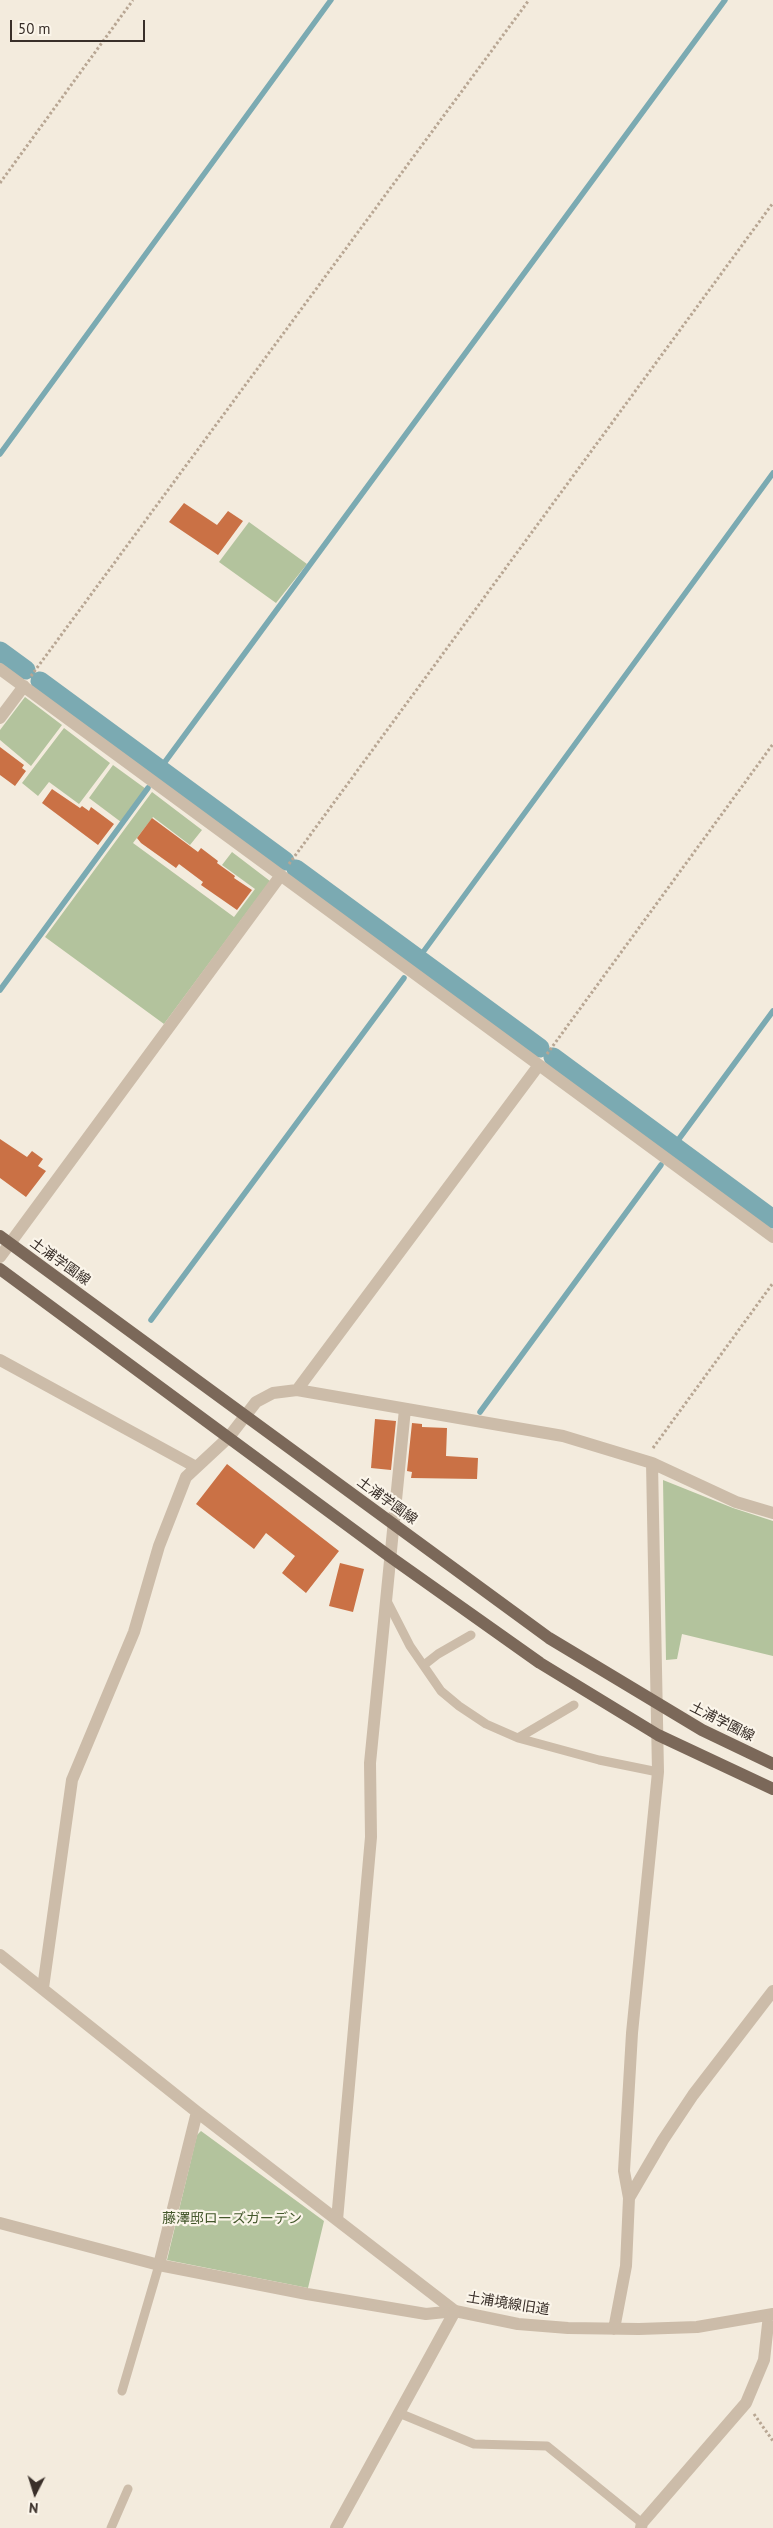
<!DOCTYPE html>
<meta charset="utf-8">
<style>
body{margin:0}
#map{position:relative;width:773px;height:2528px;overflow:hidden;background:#f3ebdd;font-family:"PT Sans",sans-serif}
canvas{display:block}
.north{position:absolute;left:10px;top:2468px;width:50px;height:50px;-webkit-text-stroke:4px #fbf5ea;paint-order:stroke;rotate:185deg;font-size:14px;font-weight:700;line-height:20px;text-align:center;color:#392f29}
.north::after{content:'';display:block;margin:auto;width:18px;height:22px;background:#392f29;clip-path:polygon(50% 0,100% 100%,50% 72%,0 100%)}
.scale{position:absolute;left:10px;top:20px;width:135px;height:22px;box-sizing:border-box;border:2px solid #392f29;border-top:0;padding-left:6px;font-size:15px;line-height:18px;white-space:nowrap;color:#392f29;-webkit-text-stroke:4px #fbf5ea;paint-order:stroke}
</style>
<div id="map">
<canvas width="773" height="2528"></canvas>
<div class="north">N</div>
<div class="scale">50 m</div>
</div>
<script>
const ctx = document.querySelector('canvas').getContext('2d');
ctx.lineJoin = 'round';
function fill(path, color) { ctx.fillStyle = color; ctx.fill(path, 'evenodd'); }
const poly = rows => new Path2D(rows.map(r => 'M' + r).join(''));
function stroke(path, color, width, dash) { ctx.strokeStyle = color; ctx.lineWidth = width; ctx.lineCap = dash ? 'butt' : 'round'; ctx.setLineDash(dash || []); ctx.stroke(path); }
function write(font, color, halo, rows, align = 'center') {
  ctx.font = font + ' "PT Sans","Noto Sans JP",sans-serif'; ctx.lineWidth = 4.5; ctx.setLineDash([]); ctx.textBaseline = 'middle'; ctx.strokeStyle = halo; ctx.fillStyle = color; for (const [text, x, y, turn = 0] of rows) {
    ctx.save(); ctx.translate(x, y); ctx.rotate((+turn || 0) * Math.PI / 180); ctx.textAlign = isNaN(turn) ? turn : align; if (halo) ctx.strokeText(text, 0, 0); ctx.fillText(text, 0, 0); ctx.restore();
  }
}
const green = poly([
 [249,522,307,564,276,603,219,562],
 [25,697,62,725,31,766,0,740,0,730],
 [64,728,110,763,79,804,49,782,38,796,22,783],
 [113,765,146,789,121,822,89,798],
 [152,792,202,830,190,845,153,817,133,843,234,917,255,889,222,865,232,852,270,881,164,1024,45,937],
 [663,1480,733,1508,773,1521,773,1656,682,1634,677,1659,666,1660],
 [201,2131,324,2221,308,2288,167,2260,197,2135]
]);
const stream = poly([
 [0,454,331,0],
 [159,770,725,0],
 [418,959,773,473],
 [0,990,148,788],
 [673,1147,773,1011],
 [151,1320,404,978],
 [480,1412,661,1165]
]);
const canal = poly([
 [0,651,26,670],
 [40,681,285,861],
 [296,869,540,1048],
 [553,1057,773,1219]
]);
const building = poly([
 [184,503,217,525,228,511,243,521,218,555,169,522],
 [0,747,24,765,22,768,26,771,15,786,0,775],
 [52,789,80,808,82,806,89,811,91,807,114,824,98,845,42,803],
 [152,818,198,852,201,848,218,861,217,863,235,876,234,878,252,890,237,910,201,885,203,882,179,864,176,868,141,843,137,838],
 [0,1139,27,1157,32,1151,43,1159,38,1166,46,1171,26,1197,0,1178],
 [375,1419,396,1421,391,1470,371,1468],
 [412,1423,422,1424,422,1427,447,1428,446,1456,478,1458,477,1479,411,1478,412,1472,407,1471],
 [227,1464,339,1551,306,1593,282,1573,295,1556,266,1533,254,1549,196,1504],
 [340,1563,364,1569,353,1612,329,1606]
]);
const path = poly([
 [0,183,133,0],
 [31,676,529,0],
 [289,864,773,203],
 [547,1054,773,744],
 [653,1448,773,1283],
 [754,2414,773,2441]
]);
const service = poly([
 [386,1599,410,1646,441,1691,459,1706,486,1724,518,1738,599,1760,658,1772],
 [424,1665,438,1654,471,1635],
 [518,1738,574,1705],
 [122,2391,159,2265],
 [399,2413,474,2444,547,2446,642,2523],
 [111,2528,128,2489]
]);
const minor = poly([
 [0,669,773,1237],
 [0,718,24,686],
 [0,1257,281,875],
 [0,1360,196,1467],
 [297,1390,539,1065],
 [0,1955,197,2112,455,2311,518,2324,568,2328,639,2329,697,2327,773,2314],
 [43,1988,72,1780,134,1632,159,1546,186,1477,229,1437,256,1402,273,1393,297,1390,563,1436,652,1463,736,1502,773,1513],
 [629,2198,663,2140,693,2095,773,1991],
 [337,2220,371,1837,370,1763,405,1409],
 [0,2223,159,2265,307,2294,426,2314,455,2311],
 [159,2265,197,2112],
 [614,2329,626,2266,629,2198,624,2171,632,2033,658,1772,652,1463],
 [641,2528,642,2523,746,2403,764,2360,769,2315]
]);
const tertiary = poly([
 [336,2528,455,2311]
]);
const primary = poly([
 [0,1236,549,1638,702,1730,773,1764],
 [0,1269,389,1556,540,1663,658,1735,773,1789]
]);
const streetNames = [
 ["土浦学園線",60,1262,36],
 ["土浦学園線",387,1501,36],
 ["土浦学園線",722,1722,27],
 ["土浦境線旧道",508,2304,9]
];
const parkNames = [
 ["藤澤邸ローズガーデン",232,2219]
];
fill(green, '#b3c39d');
stroke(stream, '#7baab2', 5.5);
stroke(canal, '#7baab2', 19);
fill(building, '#ca7145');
stroke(path, '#b8a693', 3, [2.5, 2.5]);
stroke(service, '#ccbca9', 9);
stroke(minor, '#ccbca9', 12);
stroke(tertiary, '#ccbca9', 12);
stroke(primary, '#7b6859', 12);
write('14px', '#392f29', '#fbf5ea', streetNames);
write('14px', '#44582c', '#fbf5ea', parkNames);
</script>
